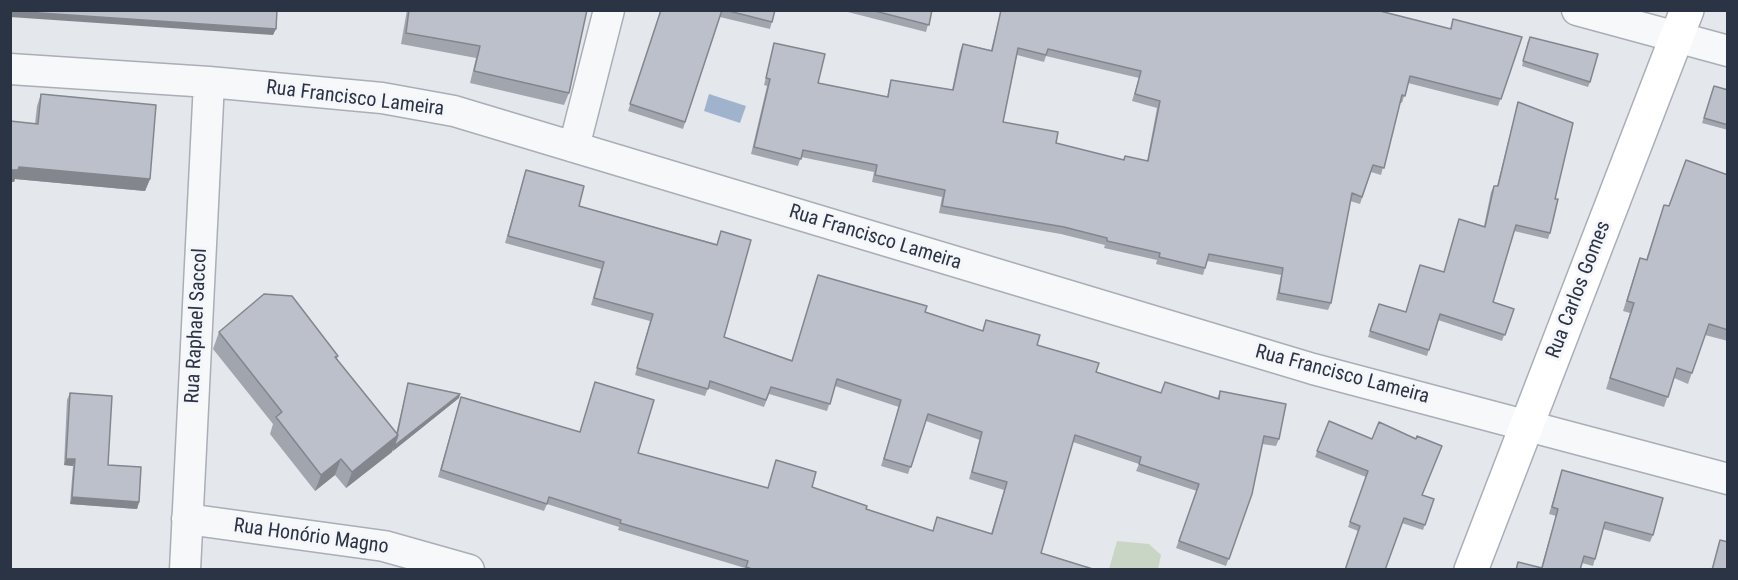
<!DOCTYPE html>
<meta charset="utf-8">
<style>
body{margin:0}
#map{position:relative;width:1738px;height:580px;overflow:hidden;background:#e4e7ec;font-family:"Roboto Condensed",sans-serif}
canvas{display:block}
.frame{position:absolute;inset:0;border:12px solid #2b3445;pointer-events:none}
</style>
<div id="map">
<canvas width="1738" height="580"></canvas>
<div class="frame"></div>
</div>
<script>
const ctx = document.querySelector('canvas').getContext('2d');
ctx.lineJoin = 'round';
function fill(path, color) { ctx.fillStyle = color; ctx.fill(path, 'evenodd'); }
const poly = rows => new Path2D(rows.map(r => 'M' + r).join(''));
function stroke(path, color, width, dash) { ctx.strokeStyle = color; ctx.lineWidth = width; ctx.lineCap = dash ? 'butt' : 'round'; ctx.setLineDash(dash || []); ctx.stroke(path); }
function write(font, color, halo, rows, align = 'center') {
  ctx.font = font + ' "Roboto Condensed",sans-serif'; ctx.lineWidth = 6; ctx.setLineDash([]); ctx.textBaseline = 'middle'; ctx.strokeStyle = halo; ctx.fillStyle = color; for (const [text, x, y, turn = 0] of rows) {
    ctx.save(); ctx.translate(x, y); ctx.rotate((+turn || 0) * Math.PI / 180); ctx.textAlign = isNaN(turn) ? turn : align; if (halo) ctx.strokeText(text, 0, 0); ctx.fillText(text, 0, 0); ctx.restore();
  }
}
const green = poly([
 [1117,541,1149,544,1161,555,1158,569,1109,569]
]);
const water = poly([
 [709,94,746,106,740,123,704,111]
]);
const street = poly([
 [1577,10,1728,51],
 [10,69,209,82,382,98,454,111,1313,369,1728,479],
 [574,147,609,10],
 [187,519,384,546,469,570],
 [185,570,209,82]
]);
const secondary = poly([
 [1471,570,1687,10]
]);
const wall = poly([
 [407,10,587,10,569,93,564,105,470,83,476,58,401,44],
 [661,10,775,10,770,29,720,17,683,129,628,111],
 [840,10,932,10,926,32],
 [1001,10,1376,10,1450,29,1453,19,1522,37,1498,106,1408,83,1402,103,1400,102,1381,175,1371,172,1360,204,1350,201,1331,303,1328,310,1276,300,1281,275,1207,261,1203,275,1156,264,1157,260,1104,248,1105,245,1061,234,939,213,942,197,872,182,874,172,801,157,798,166,751,154,767,86,764,85,774,43,818,83,887,97,889,87,891,80,952,90,960,51,963,44,991,50],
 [1017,55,1044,62,1046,56,1139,78,1132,101,1157,108,1147,161,1125,156,1123,160,1056,143,1003,122],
 [1528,41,1590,82,1588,87,1522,66],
 [1714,86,1728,90,1728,130,1702,123],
 [41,94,150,179,145,191,15,179,14,182,10,182,10,121,35,124,37,106],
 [1518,102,1555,199,1550,233,1548,239,1514,231,1493,302,1514,309,1502,341,1438,320,1427,356,1368,337,1379,304,1405,312,1444,272,1459,219,1484,226,1491,192,1494,186,1497,186],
 [526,170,579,206,717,244,721,231,724,337,792,360,925,312,982,331,986,320,1037,345,1096,372,1161,393,1217,399,1220,391,1279,439,1276,446,1262,444,1252,494,1226,566,1176,548,1197,491,1136,471,1139,464,1073,442,1041,553,1096,570,745,570,745,568,618,530,619,527,547,504,544,511,438,477,461,397,638,453,768,488,776,460,812,487,866,509,933,531,991,534,1004,490,969,479,980,440,926,421,908,474,881,466,899,407,835,386,827,411,769,394,764,407,708,388,705,396,635,375,650,321,591,305,601,269,505,243],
 [1728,175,1728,341,1705,335,1688,384,1674,378,1664,407,1606,389,1630,313,1623,311,1636,269,1640,258,1646,260,1664,205,1669,206],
 [219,332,338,356,337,359,396,434,408,383,460,394,459,398,393,451,394,446,392,452,346,488,335,475,315,491,270,434,273,424,213,349],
 [70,393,108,465,139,502,137,509,70,504,73,466,64,465,67,400],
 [1329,421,1422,495,1434,499,1423,530,1402,523,1358,531,1348,527,1366,477,1315,457],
 [1562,470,1653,535,1650,542,1603,529,1593,566,1582,563,1541,568,1556,516,1549,514]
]);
const shadedWall = poly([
 [11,11,276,29,273,35,10,17],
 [19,167,150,179,145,191,15,179,14,182,10,182,10,170],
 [460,394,459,398,393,451,394,446],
 [398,435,392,452,346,488,352,472],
 [66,459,75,459,73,466,64,465],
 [341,459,335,475,315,491,321,475],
 [72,497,139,502,137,509,70,504]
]);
const building = poly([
 [10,10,277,10,276,29,11,11,10,17,10,10],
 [409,10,587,10,569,93,474,71,480,46,406,33,409,10],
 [661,10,722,10,685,122,630,104,661,10],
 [725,10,775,10,772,22,725,10],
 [871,10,932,10,929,25,871,10],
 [1001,10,1376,10,1451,29,1453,19,1522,37,1501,99,1410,76,1405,96,1402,95,1384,168,1373,165,1362,197,1352,193,1331,303,1279,293,1283,268,1209,254,1205,268,1159,257,1160,253,1107,241,1107,238,1064,227,942,206,945,190,875,175,877,165,803,150,801,159,754,147,770,79,766,78,774,43,825,54,818,83,888,97,891,80,953,90,963,44,992,51,1001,10],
 [1018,48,1046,55,1048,49,1141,71,1135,94,1160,101,1148,161,1125,156,1124,160,1056,143,1058,132,1003,122,1018,48],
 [1530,37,1598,54,1590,82,1523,61,1530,37],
 [1714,86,1728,90,1728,125,1704,118,1714,86],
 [41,94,156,105,150,179,19,167,18,170,10,170,10,121,38,124,41,94],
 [1518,102,1573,123,1555,199,1558,199,1550,233,1516,225,1493,302,1514,309,1505,335,1440,314,1429,350,1370,331,1379,304,1406,312,1420,265,1444,272,1459,219,1485,227,1494,186,1498,186,1518,102],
 [1686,160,1728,175,1728,330,1709,324,1692,373,1677,368,1668,397,1610,378,1634,303,1627,301,1640,258,1647,260,1664,205,1669,206,1686,160],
 [526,170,584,186,579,206,717,245,721,231,751,240,724,337,792,361,818,275,927,306,925,312,983,331,986,320,1040,335,1037,345,1099,363,1096,372,1161,393,1165,382,1219,399,1220,391,1286,404,1279,439,1264,436,1252,494,1229,559,1179,541,1199,484,1139,464,1141,457,1075,435,1041,553,1096,570,755,570,746,567,748,561,620,523,621,520,549,497,547,504,441,470,461,397,580,432,595,382,654,400,638,453,768,488,776,460,816,472,812,487,867,506,866,509,933,531,937,517,992,534,1007,482,972,472,982,432,928,414,911,467,884,459,901,400,837,379,830,404,771,387,766,400,710,381,708,389,637,368,653,314,594,298,604,262,508,236,526,170],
 [264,294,292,296,338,356,335,357,398,435,352,472,341,459,321,475,276,417,282,412,219,332,264,294],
 [408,383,460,394,394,446,398,435,397,435,408,383],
 [70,393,112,396,108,465,141,467,139,502,72,497,75,459,66,459,70,393],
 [1329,421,1372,439,1379,422,1416,439,1417,436,1442,446,1422,495,1434,499,1425,525,1404,518,1385,570,1345,570,1360,526,1350,522,1368,471,1317,451,1329,421],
 [1562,470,1663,498,1653,535,1605,522,1595,559,1584,556,1580,570,1516,570,1518,562,1542,568,1558,509,1552,507,1562,470],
 [1720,540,1728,542,1728,570,1712,570,1720,540]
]);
const streetNames = [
 ["Rua Francisco Lameira",355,99,7],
 ["Rua Francisco Lameira",875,238,17],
 ["Rua Carlos Gomes",1579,290,-69],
 ["Rua Raphael Saccol",197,326,-87],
 ["Rua Francisco Lameira",1342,375,15],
 ["Rua Honório Magno",311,537,8]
];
fill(green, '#c9d6c5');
fill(water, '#9fb4cc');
stroke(street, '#a9aeb7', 33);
stroke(secondary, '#a9aeb7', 36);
stroke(street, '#f7f8fa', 30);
stroke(secondary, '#fff', 33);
fill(wall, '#a1a5ae');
fill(shadedWall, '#83868d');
fill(building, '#bbc0ca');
stroke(building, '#83868d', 1.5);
write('20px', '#2b3445', '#f4f6f9', streetNames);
</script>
